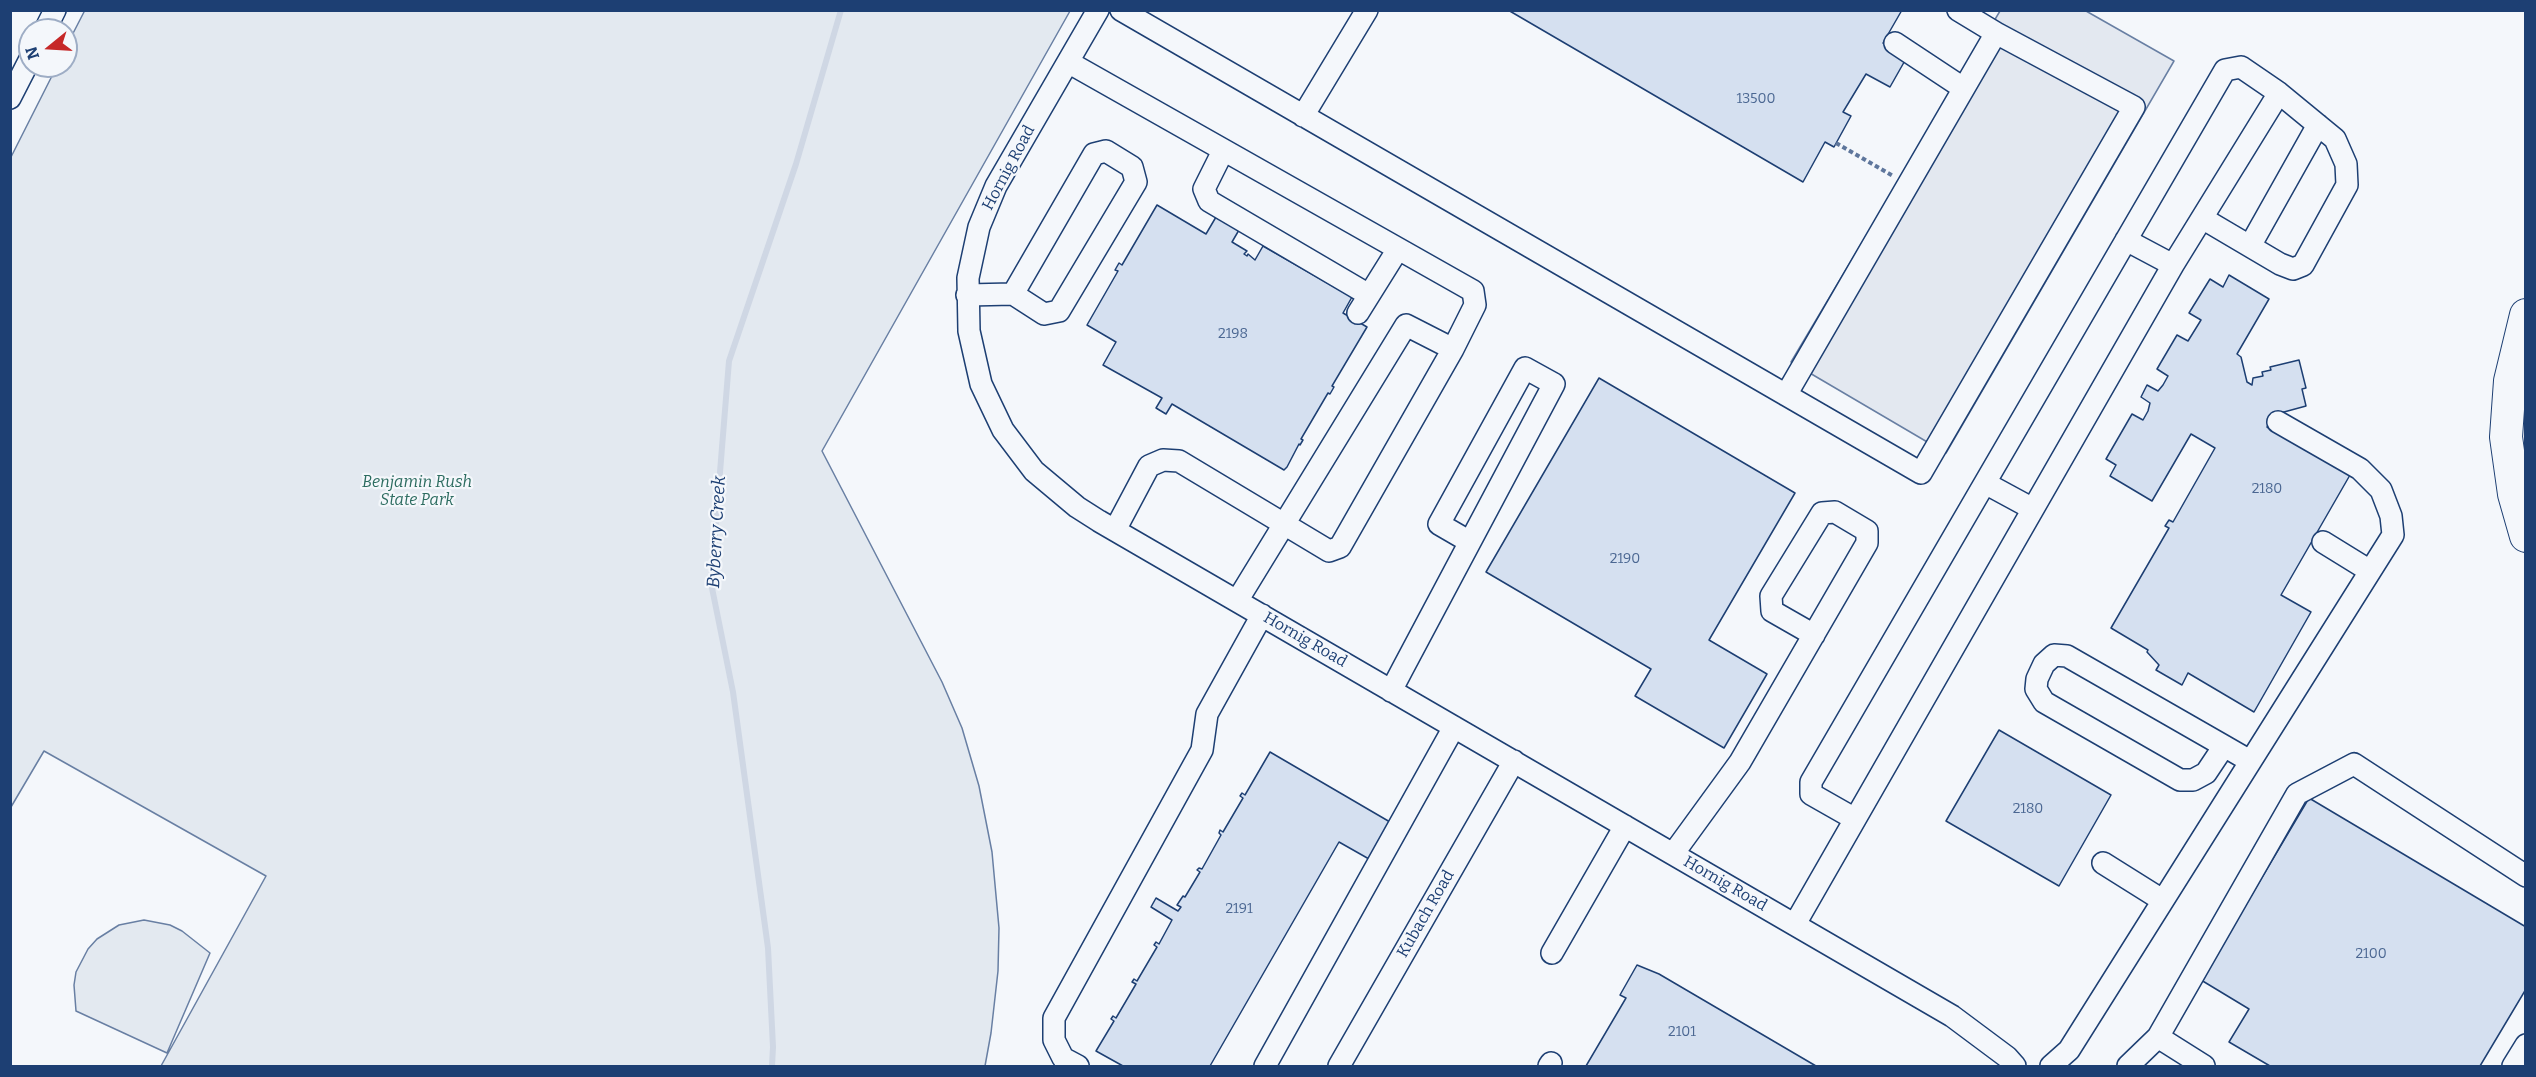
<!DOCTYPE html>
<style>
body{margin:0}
#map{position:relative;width:2536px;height:1077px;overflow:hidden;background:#f4f7fb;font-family:Bitter,serif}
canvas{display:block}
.frame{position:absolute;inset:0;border:12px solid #1d3f73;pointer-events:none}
.north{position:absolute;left:18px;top:18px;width:60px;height:60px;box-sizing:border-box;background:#f4f7fb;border:2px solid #9eadc5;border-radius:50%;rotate:252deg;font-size:16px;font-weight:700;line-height:24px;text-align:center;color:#1d3f73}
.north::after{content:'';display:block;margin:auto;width:21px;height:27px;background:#c62828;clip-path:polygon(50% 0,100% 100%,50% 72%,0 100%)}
</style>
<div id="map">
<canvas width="2536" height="1077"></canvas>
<div class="frame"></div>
<div class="north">N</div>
</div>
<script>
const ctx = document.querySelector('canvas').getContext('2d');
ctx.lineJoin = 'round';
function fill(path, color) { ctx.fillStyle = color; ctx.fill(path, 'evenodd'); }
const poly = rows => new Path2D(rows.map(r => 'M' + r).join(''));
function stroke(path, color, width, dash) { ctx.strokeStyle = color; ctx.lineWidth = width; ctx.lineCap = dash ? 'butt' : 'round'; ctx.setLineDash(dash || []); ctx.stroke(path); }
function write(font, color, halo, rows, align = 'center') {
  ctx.font = font + ' Bitter,serif'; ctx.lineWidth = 4.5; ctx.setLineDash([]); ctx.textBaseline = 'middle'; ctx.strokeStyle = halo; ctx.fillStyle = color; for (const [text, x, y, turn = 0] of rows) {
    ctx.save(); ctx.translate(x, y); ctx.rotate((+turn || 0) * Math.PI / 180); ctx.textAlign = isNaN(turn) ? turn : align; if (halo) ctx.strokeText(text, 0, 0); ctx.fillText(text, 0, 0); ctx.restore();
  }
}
const green = poly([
 [85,10,1070,11,822,451,942,682,962,728,979,786,992,852,999,928,998,971,991,1033,985,1066,161,1066,266,876,44,751,11,807,11,157,57,66,66,66,66,47,85,10],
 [144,920,170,925,182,931,210,953,167,1053,76,1011,74,985,76,972,88,949,97,939,119,925,144,920]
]);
const parking = poly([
 [2000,11,2086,11,2174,61,1946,453,1791,362,2000,11]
]);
const stream = poly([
 [772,1066,773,1047,768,948,733,692,711,583,729,361,796,164,841,10]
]);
const building = poly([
 [1508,10,1902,10,1883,43,1907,57,1890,87,1866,74,1843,112,1851,116,1834,147,1825,142,1803,182,1508,10],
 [1157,205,1206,234,1216,217,1239,230,1232,242,1247,251,1244,254,1247,256,1248,254,1255,260,1263,246,1352,297,1343,313,1367,327,1332,386,1334,387,1330,394,1328,393,1301,439,1303,440,1300,445,1299,444,1287,467,1284,470,1172,404,1166,414,1156,408,1162,398,1103,365,1116,342,1087,325,1118,271,1115,270,1119,263,1122,265,1157,205],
 [2229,275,2269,299,2237,354,2241,357,2247,382,2252,385,2253,378,2263,376,2262,372,2271,370,2270,367,2299,360,2306,388,2302,389,2306,406,2273,415,2267,427,2350,475,2281,595,2311,612,2254,712,2188,673,2182,685,2156,670,2159,665,2147,652,2148,650,2111,628,2169,528,2165,526,2169,520,2173,522,2215,448,2191,434,2152,501,2110,476,2116,465,2106,459,2132,414,2143,420,2148,411,2150,403,2141,397,2147,385,2158,391,2163,385,2168,376,2157,369,2177,335,2188,341,2201,320,2189,313,2210,279,2223,287,2229,275],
 [1599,378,1795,493,1709,640,1767,674,1724,748,1635,696,1651,669,1486,572,1599,378],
 [1999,730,2111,795,2059,886,1946,821,1999,730],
 [1270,752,1390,822,1369,859,1339,842,1210,1066,1123,1066,1096,1051,1114,1021,1111,1019,1113,1016,1116,1018,1136,984,1132,982,1134,979,1137,981,1157,947,1154,945,1156,942,1159,944,1172,920,1151,907,1156,898,1178,911,1181,907,1177,905,1183,896,1185,897,1200,872,1197,870,1199,868,1202,869,1221,835,1219,833,1220,830,1223,832,1243,798,1240,796,1242,793,1245,795,1270,752],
 [2309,798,2526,927,2526,989,2480,1066,2270,1066,2229,1042,2249,1009,2201,980,2309,798],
 [1637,965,1659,974,1816,1066,1586,1066,1626,998,1620,995,1637,965]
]);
const path = poly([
 [1836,143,1893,176]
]);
const minor = poly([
 [1098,10,996,186,979,227,968,278,969,331,981,384,1003,430,1034,471,1077,507,1099,521,1952,1016,2007,1057,2015,1066],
 [1121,10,1921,473,2134,107,1996,33,1786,395],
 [1958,10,1996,33],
 [45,30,55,10],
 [1895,43,1963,88],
 [1068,62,1473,291,1475,305,1453,349,1406,325,1237,601],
 [10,98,30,59],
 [1303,116,1367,10],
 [1223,151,1204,189,1209,201,1369,295],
 [2202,218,2280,264,2293,269,2303,265,2347,185,2346,164,2335,139,2279,93],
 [2126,240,2173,265],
 [2250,246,2318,125],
 [967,295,1013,294,1094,154,1106,151,1132,167,1136,182,1059,311,1044,314,1013,294],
 [1358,313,1398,249],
 [1985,483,2033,509],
 [1115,530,1149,466,1163,460,1179,461,1329,551,1340,547,1453,349],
 [2323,542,2370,571],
 [1391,691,1402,670,1470,542,1554,384,1525,368,1439,524,1470,542],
 [2224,746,2206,773,2193,780,2180,780,2044,702,2036,689,2037,679,2044,664,2054,655,2067,656,2224,746,2250,761],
 [1673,854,1740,762,1867,543,1867,531,1835,512,1822,513,1771,596,1772,611,1814,635],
 [2103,863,2162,900],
 [1795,924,2173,265,2279,93,2241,67,2225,70,1811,782,1811,794,1855,819],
 [1552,953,1625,826],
 [2158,1037,2204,1066],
 [1078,1066,1063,1058,1054,1040,1054,1018,1202,750,1207,714,1262,615],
 [1265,1066,1454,727],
 [1339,1066,1514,761],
 [1549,1066,1551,1063],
 [2051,1066,2069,1050,2393,535,2391,516,2381,490,2360,469,2278,422],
 [2128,1066,2158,1037,2297,794,2354,764,2526,876],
 [2513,1066,2526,1045]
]);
const highway = poly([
 [2526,315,2510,381,2506,437,2514,494,2526,536]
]);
const numberNames = [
 ["13500",1756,99],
 ["2198",1233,334],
 ["2180",2267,489],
 ["2190",1625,559],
 ["2180",2028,809],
 ["2191",1239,909],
 ["2100",2371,954],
 ["2101",1682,1032]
];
const streetNames = [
 ["Hornig Road",1009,168,-62],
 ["Hornig Road",1305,640,30],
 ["Hornig Road",1725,884,30],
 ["Kubach Road",1426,914,-60]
];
const parkNames = [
 ["Benjamin Rush",417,483],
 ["State Park",417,501]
];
const waterNames = [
 ["Byberry Creek",717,532,-87]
];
fill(green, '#e3e9f0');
stroke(green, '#687fa3', 1.5);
fill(parking, '#e3e8f0');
stroke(parking, '#687fa3', 1.5);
stroke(stream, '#cfd7e4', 6);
fill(building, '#d5e0f0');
stroke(building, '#1d3f73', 1.5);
stroke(minor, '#1d3f73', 24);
stroke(highway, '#1d3f73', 34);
stroke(path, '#5e769c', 4, [4.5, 3]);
stroke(minor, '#f4f7fb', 21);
stroke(highway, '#f4f7fb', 32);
write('14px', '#4b6792', null, numberNames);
write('16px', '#1d3f73', '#f4f7fb', streetNames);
write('italic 16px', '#2c6c60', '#f4f7fb', parkNames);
write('italic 18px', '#1d3f73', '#f4f7fb', waterNames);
</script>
